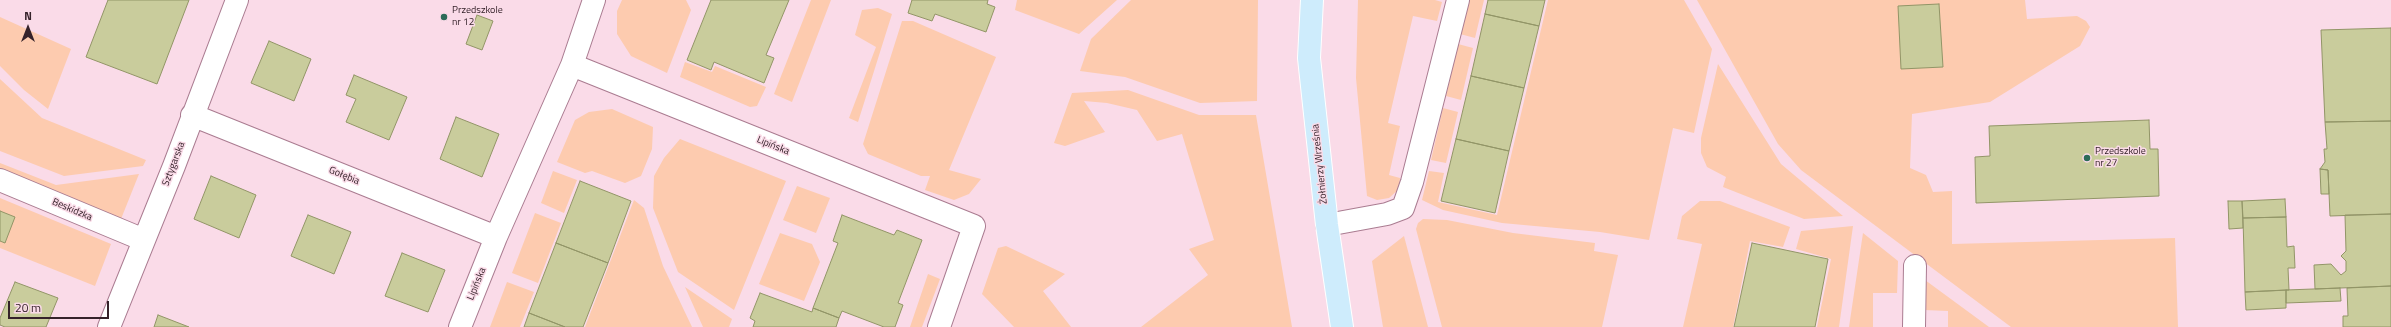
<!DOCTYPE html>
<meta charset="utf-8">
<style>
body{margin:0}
#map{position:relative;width:2391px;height:327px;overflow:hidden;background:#fadbe8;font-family:"Titillium Web",sans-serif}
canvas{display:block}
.north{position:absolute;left:8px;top:8px;width:40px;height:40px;-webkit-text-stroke:3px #fadbe8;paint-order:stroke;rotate:0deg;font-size:11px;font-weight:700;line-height:16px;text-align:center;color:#35222a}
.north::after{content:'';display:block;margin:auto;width:14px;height:18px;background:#35222a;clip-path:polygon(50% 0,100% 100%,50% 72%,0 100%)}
.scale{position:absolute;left:8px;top:301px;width:101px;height:18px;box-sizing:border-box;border:2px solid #35222a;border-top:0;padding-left:5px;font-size:12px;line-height:14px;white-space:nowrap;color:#35222a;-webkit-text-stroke:3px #fadbe8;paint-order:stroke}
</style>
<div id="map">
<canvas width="2391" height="327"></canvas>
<div class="north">N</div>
<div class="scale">20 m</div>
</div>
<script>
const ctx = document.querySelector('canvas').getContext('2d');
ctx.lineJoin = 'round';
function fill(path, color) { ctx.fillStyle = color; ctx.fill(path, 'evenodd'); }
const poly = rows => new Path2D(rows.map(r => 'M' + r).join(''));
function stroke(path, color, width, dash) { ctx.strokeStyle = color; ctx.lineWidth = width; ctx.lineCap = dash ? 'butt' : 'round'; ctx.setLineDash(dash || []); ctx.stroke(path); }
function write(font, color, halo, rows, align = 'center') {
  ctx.font = font + ' "Titillium Web",sans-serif'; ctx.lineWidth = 3; ctx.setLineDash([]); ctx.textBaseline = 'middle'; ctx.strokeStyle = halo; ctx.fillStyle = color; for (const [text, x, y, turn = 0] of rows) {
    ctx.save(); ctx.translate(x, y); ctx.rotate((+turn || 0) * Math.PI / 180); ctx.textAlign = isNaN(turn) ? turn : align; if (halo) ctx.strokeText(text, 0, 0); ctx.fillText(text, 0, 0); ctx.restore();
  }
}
const green = poly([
 [622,0,686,0,691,10,667,73,631,56,617,34,617,11],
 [811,0,831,0,792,102,774,94],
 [1017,0,1117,0,1079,34,1015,10],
 [1131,0,1258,0,1257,101,1200,103,1125,77,1080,71,1091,39],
 [1358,0,1435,0,1442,2,1437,21,1413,16,1388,123,1400,126,1389,175,1400,178,1399,189,1389,198,1377,200,1367,196,1356,78],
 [1468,0,1484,0,1475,38,1460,34],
 [1548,0,1684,0,1712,49,1694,133,1673,128,1649,240,1600,232,1502,223,1443,210,1422,200,1429,171,1444,173,1438,202,1497,215],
 [1697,0,2025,0,2027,19,2077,16,2086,21,2090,27,2080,46,1990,102,1912,114,1910,168,1926,175,1933,192,1952,191,1952,244,2175,238,2178,327,2011,327,1801,170,1778,144],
 [878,8,892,14,858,122,849,118,876,47,855,35,862,10],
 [0,17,71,49,48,109,24,90,0,66],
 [902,21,913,21,996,57,949,170,981,179,969,194,954,200,925,190,930,176,921,176,868,154,863,144],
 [1458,44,1473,48,1461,100,1446,96],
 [685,62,712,72,715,66,766,87,757,106,750,107,680,77],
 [1718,64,1781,164,1843,216,1804,219,1723,187,1726,177,1707,167,1701,153,1701,138],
 [0,79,42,118,146,160,143,166,64,176,0,151],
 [1128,90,1199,115,1256,115,1292,327,1141,327,1208,275,1189,249,1214,240,1182,134,1157,141,1137,110,1107,103,1084,101,1105,132,1065,146,1054,143,1072,93],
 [1443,108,1458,112,1446,163,1431,160],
 [612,109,653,127,652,149,641,176,625,183,592,171,585,173,557,162,575,120,589,112],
 [680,139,786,181,734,310,678,272,653,208,654,176,664,158],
 [0,163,56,185,139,174,121,219,0,171],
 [553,171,577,180,564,213,541,203],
 [797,186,830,198,816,233,783,220],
 [0,198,111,244,95,286,0,248],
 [634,200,644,208,663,266,692,327,585,327],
 [1700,201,1720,201,1790,227,1783,247,1750,241,1733,327,1683,327,1702,244,1677,239,1682,216],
 [535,213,561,223,538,283,512,273],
 [1423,219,1447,220,1513,233,1595,243,1594,251,1618,255,1602,327,1442,327,1416,229,1418,223],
 [1853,226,1839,327,1817,327,1831,259,1796,249,1801,231],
 [780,233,812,244,820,262,804,301,759,284],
 [1863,233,1898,261,1897,293,1873,293,1873,327,1849,327],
 [1404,236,1428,327,1383,327,1372,261],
 [1006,246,1065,274,1043,291,1071,327,1014,327,982,294,998,248],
 [928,274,940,279,922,327,910,327],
 [1925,280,1989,327,1948,327,1948,311,1924,310],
 [507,282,534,292,520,327,490,327],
 [685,287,732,319,729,327,703,327]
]);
const building = poly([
 [108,0,189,0,157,84,86,57,108,0],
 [711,0,789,0,766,55,774,58,764,83,714,62,711,70,687,60,711,0],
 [912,0,988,0,987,4,995,7,986,32,935,14,932,21,908,13,912,0],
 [1488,0,1545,0,1539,26,1485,14,1488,0],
 [1939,4,1943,67,1901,69,1898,6,1939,4],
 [1485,14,1539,26,1524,88,1471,76,1485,14],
 [477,15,493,21,482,50,466,44,477,15],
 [2391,28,2391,121,2325,122,2321,30,2391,28],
 [269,41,311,59,294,101,251,83,269,41],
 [354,75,407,97,389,140,346,122,356,99,346,95,354,75],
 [1471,76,1524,88,1509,151,1456,139,1471,76],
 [456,117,499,134,482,177,440,159,456,117],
 [2149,120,2150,149,2158,149,2159,196,1976,203,1975,157,1990,156,1989,126,2149,120],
 [2391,121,2391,214,2330,216,2328,170,2320,169,2325,162,2324,149,2327,149,2325,122,2391,121],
 [1456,139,1509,151,1495,213,1441,201,1456,139],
 [2320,169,2328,170,2329,194,2321,194,2320,169],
 [211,176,256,195,239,238,194,219,211,176],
 [580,181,631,201,608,263,556,243,580,181],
 [2285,199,2286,217,2243,218,2242,201,2285,199],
 [2228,201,2242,201,2243,228,2229,229,2228,201],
 [0,211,15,217,5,243,0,241,0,211],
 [2391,214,2391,286,2315,289,2314,265,2331,264,2341,275,2346,271,2346,261,2341,256,2346,251,2345,215,2391,214],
 [308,215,351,232,334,274,291,256,308,215],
 [842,215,894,235,897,230,922,240,898,303,903,305,895,327,884,327,842,311,839,318,813,308,838,243,833,241,842,215],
 [2286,217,2287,247,2294,246,2295,268,2288,268,2289,290,2245,292,2243,218,2286,217],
 [556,243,608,263,583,327,565,327,529,313,556,243],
 [1752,243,1828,259,1815,327,1734,327,1752,243],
 [402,253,445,270,428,312,385,296,402,253],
 [15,282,58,298,46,327,5,327,0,325,0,318,15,282],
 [2391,286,2391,327,2343,327,2343,316,2348,316,2347,288,2391,286],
 [2340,288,2341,301,2286,303,2286,290,2340,288],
 [2286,290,2286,308,2246,310,2245,292,2286,290],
 [760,293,812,312,813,308,839,318,836,327,753,327,755,321,750,318,760,293],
 [529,313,565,327,524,327,529,313],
 [158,315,189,327,154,327,158,315]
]);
const minor = poly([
 [594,0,572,65,974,226,939,327],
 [192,115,496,237],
 [0,180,144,240],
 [1327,225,1387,214,1403,208,1412,182,1458,0],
 [109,327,174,166,237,0],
 [460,327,496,237,572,65],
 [1914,327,1915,266]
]);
const major = poly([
 [1312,0,1309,58,1327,225,1342,327]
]);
const markers = [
 [444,17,4,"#2c6b58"],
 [2087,158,4,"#2c6b58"]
];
const poiNames = [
 ["Przedszkole",452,11],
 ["nr 12",452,23],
 ["Przedszkole",2095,152],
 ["nr 27",2095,164]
];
const streetNames = [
 ["Lipińska",773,146,22],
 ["Sztygarska",174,164,-69],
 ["Żołnierzy Września",1320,164,-96],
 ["Gołębia",344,176,22],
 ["Beskidzka",72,210,23],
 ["Lipińska",477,284,-68]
];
fill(green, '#fdcbaf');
fill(building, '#c9cc9c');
stroke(building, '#929567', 1);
stroke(minor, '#aa7c91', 24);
stroke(major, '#fff', 24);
stroke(minor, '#fff', 22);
stroke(major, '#ceecfc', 22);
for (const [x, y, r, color] of markers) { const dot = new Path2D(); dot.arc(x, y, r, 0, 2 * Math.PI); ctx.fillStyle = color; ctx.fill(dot); stroke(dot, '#fadbe8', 1.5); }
write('10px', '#35222a', '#fadbe8', poiNames, 'left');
write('10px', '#35222a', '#fadbe8', streetNames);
</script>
